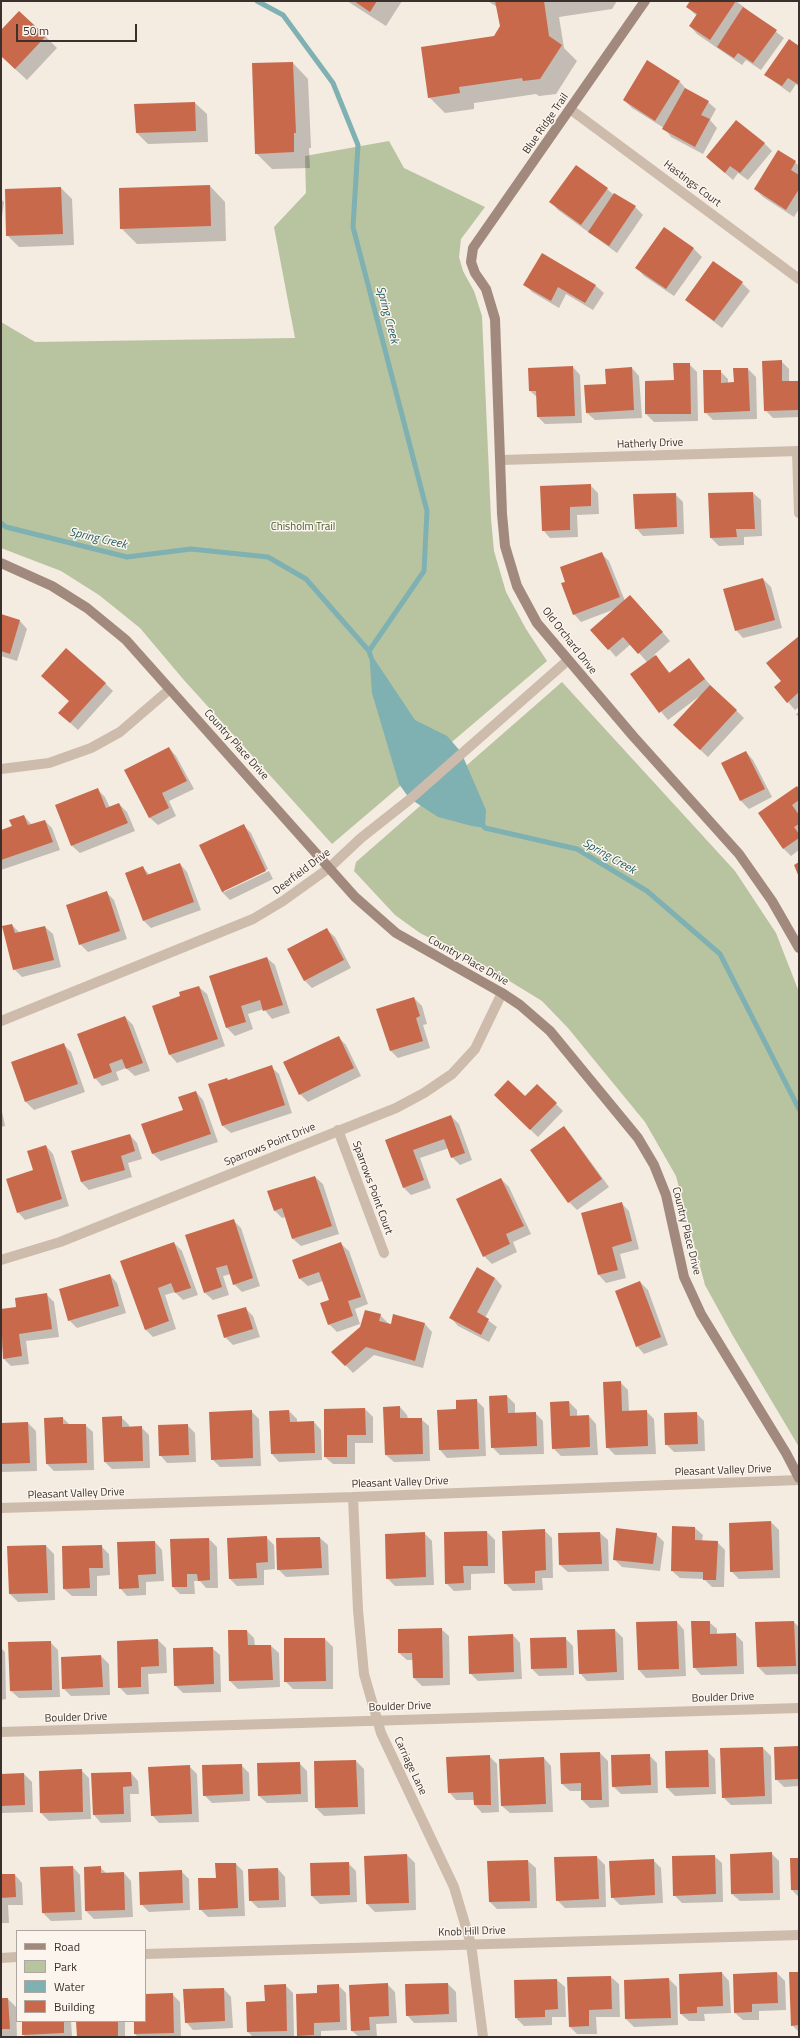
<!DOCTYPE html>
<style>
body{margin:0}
#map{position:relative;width:800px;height:2038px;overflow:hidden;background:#f4ebe1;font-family:"Titillium Web",sans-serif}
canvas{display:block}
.frame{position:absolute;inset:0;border:2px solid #3b302b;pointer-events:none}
.legend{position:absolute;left:16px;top:1930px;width:130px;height:92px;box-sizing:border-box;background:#fbf5ee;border:1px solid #aea6a0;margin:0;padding:5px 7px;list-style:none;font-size:12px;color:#3b302b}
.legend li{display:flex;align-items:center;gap:8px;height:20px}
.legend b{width:20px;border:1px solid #aea6a0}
.scale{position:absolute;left:16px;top:24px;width:121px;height:18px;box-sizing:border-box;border:2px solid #3b302b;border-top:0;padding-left:5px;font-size:12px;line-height:14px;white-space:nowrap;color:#3b302b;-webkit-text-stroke:3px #fbf5ee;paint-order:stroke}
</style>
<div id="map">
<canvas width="800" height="2038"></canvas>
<div class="frame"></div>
<ul class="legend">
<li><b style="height:5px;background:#a18a7d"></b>Road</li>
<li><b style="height:11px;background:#b8c4a0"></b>Park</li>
<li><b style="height:11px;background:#7fb0b2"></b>Water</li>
<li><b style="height:11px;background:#c8694b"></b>Building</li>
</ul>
<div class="scale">50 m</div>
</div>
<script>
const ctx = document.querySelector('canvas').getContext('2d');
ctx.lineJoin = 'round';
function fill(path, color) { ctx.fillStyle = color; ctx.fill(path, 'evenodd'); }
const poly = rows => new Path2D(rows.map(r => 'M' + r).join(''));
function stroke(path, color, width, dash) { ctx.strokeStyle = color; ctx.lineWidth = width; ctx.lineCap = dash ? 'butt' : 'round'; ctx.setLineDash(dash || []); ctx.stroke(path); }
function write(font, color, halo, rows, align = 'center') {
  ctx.font = font + ' "Titillium Web",sans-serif'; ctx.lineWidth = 3; ctx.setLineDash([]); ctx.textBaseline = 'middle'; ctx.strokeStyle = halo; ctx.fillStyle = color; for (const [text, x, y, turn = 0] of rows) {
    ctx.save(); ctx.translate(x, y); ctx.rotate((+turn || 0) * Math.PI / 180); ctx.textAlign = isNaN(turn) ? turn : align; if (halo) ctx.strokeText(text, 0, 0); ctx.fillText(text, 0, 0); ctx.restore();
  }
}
const green = poly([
 [389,141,404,168,485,207,461,239,459,257,463,271,474,291,482,316,491,519,494,551,506,592,526,629,547,661,332,844,183,679,140,628,99,595,61,571,1,548,1,322,35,342,295,338,274,227,306,193,305,156],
 [562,682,735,871,776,933,799,992,799,1447,733,1336,705,1285,676,1176,645,1122,568,1028,542,1001,485,966,420,933,395,915,354,871,356,862]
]);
const water = poly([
 [369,651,415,720,447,736,461,752,486,810,485,828,472,826,438,817,409,798,399,784,372,693]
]);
const shadow = poly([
 [347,1,402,1,386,26],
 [488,1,617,1,612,9,559,17,564,48,577,61,556,94,539,96,536,94,474,103,474,109,445,113,429,97,494,37,501,27,497,7],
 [691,1,736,1,784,38,761,70,746,60,742,65,697,34,690,26,697,16,687,7],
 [1,31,45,36,57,48,27,80,1,56],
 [799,47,799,87,796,84,790,93,765,75],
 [293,63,308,79,311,148,309,148,310,168,272,169,256,153],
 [680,82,687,90,708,102,716,109,710,120,717,128,703,154,671,137,664,128,632,108,624,100],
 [195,103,207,114,208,142,148,144,136,132],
 [764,143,772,151,748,180,738,173,733,180,707,157],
 [795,162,799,166,799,209,794,217,763,197,755,189],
 [210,186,225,202,226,241,137,244,121,228],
 [61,188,72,199,74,245,19,247,7,235],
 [607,189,614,195,635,207,643,215,617,253,558,210,551,202],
 [1,199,4,202,1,224],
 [664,229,694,249,702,257,674,296,644,276,637,268],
 [543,254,596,286,604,293,593,310,566,294,559,308,532,292,524,284],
 [742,283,750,291,722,328,686,300],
 [781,361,789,369,789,382,799,382,799,417,773,418,765,410],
 [689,364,697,372,698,421,654,422,646,414],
 [573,367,580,375,582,423,545,424,538,417,537,397,530,391],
 [632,368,639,376,642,418,595,420,587,413,607,385],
 [748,369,756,377,757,419,713,420,705,412,720,371,728,379,728,383,735,383],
 [590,485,598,493,599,514,577,515,578,537,550,538,543,530],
 [753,493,761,500,762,536,744,537,744,545,719,546,711,538],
 [675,494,683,502,684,534,643,536,636,528],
 [601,553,609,561,625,601,638,604,670,641,654,655,671,674,689,660,712,687,744,718,708,757,682,733,701,695,668,720,631,675,647,662,631,644,616,657,609,649,615,609,581,622,574,614,566,582],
 [763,579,771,587,782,628,743,638,736,630],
 [1,615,20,621,27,629,17,661,1,656],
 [799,637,799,707,795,710,788,702,783,681],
 [105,683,113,691,78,730,59,713],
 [799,712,799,718,796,714],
 [169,748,176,756,194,789,169,801,176,816,158,825,150,818,125,771],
 [746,752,753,760,772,797,749,809,741,801,722,763],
 [97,789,105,797,110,808,119,804,127,812,135,831,80,853,72,846],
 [799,789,799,850,791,856,783,848,759,813],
 [24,816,32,825,45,821,52,828,60,850,1,870,1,831,13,827],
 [243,825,251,833,268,869,224,890,224,892,269,871,273,879,230,900,222,892],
 [180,864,187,872,201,910,151,928,144,921,143,868,150,875],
 [106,892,114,900,127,939,88,952,80,944],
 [12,925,20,933,45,927,53,934,61,967,22,977,14,969],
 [327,930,335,937,351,968,312,988,304,980],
 [267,958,275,965,290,1013,272,1019,264,1009,248,1014,253,1029,235,1036,227,1028,210,976],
 [199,987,207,994,225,1046,177,1063,170,1055,153,1006,181,997],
 [414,998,422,1006,427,1024,423,1025,430,1048,398,1058,390,1050],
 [125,1017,133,1025,150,1071,135,1076,126,1068,116,1072,119,1080,102,1086,95,1078],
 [338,1037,346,1045,361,1076,308,1102,300,1094],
 [63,1044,71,1052,85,1092,34,1110,26,1102,12,1062],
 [271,1067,279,1074,292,1113,231,1133,223,1126,209,1085,227,1079,229,1081],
 [537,1085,563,1111,538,1137,495,1095,525,1097],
 [196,1092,203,1100,218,1142,161,1161,153,1154],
 [1,1107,5,1126,1,1127],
 [451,1116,459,1124,472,1160,460,1165,452,1157,449,1148,420,1158,431,1188,411,1195,404,1188,386,1140],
 [564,1127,571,1135,609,1187,577,1210,569,1202],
 [130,1135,137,1143,142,1159,128,1163,132,1177,89,1190,81,1182,73,1152],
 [46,1146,53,1154,69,1206,25,1220,18,1212],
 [315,1177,323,1184,339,1234,301,1246,293,1239,286,1217,282,1218,274,1210],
 [501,1179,509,1187,531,1234,513,1242,517,1252,492,1264,484,1256],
 [621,1203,629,1211,639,1249,620,1254,626,1278,606,1283,599,1275],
 [233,1220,241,1228,260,1286,242,1292,234,1284,231,1274,223,1276,229,1295,213,1300,205,1293],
 [174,1243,182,1251,198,1295,183,1300,175,1292,165,1295,176,1329,153,1337,145,1329,122,1261],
 [341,1244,349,1251,368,1304,355,1309,360,1324,337,1332,329,1324,330,1301,323,1281,308,1286,300,1279,294,1261],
 [110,1275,117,1283,126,1313,77,1328,69,1320],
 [495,1278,502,1286,485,1318,497,1327,489,1342,458,1326,451,1318],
 [640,1282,648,1290,668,1345,644,1354,637,1346],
 [46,1294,54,1302,59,1337,26,1341,29,1364,11,1366,4,1359,1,1340,1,1310,17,1308],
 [245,1308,253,1316,260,1337,233,1345,225,1337],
 [380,1315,388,1323,388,1325,425,1324,432,1332,423,1368,374,1355,353,1373,333,1352],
 [620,1382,628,1390,629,1412,646,1411,654,1419,656,1454,615,1455,607,1447],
 [507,1396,515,1404,515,1414,535,1413,543,1421,544,1454,500,1455,492,1447],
 [476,1400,484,1408,486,1456,447,1458,440,1450,457,1410],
 [569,1402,577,1410,577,1417,589,1416,596,1424,598,1455,561,1456,553,1448],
 [400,1407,407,1415,408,1419,421,1419,429,1426,430,1461,394,1462,386,1455],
 [365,1409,373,1417,373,1443,355,1443,355,1464,333,1464,325,1457,325,1410],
 [251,1411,259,1419,261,1466,220,1467,212,1459],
 [289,1411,297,1419,297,1422,314,1422,321,1430,322,1460,279,1462,272,1454],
 [696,1413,704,1421,705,1451,674,1452,666,1444],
 [121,1417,129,1425,129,1427,141,1427,149,1435,150,1468,112,1469,105,1462],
 [63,1418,70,1425,85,1425,93,1432,94,1470,54,1471,47,1464],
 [28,1423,36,1431,37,1471,1,1472,1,1424],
 [187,1425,195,1433,196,1462,167,1463,160,1455],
 [771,1522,779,1530,780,1578,739,1579,731,1571],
 [695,1528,703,1535,702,1541,717,1542,725,1550,724,1587,712,1587,704,1579,680,1578,672,1571],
 [544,1530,552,1538,553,1578,542,1578,543,1590,513,1591,505,1583],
 [487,1532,495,1540,495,1573,471,1574,471,1590,454,1591,446,1583],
 [424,1533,432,1541,434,1585,395,1586,387,1578],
 [600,1533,608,1540,609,1571,568,1572,560,1565],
 [656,1534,664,1542,660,1571,622,1567,614,1559],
 [266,1537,274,1545,275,1569,264,1570,264,1585,237,1586,230,1579],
 [320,1538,328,1545,329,1575,286,1577,278,1569],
 [209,1539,217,1547,218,1588,206,1588,200,1581,194,1581,195,1594,180,1594,173,1587],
 [155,1542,162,1550,164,1581,146,1582,146,1595,127,1596,120,1588],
 [46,1546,54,1554,55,1600,18,1602,10,1594,8,1547],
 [101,1546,109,1554,110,1575,97,1576,97,1596,72,1596,64,1589],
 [677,1622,684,1630,686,1676,646,1678,639,1670],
 [709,1622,717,1629,717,1635,735,1634,743,1642,744,1674,701,1675,694,1667],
 [794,1622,799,1627,799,1674,766,1675,758,1667,756,1623],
 [441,1629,449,1636,450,1685,422,1686,414,1678,414,1660,407,1660,399,1653],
 [615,1630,623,1638,624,1680,587,1681,580,1673],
 [247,1631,254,1638,255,1646,271,1646,279,1653,280,1687,238,1689,230,1681],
 [513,1635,520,1643,522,1679,478,1681,470,1673],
 [565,1638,573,1646,574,1675,539,1676,532,1669],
 [325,1639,333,1647,333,1689,293,1689,285,1681],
 [158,1640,166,1648,167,1673,148,1674,149,1694,127,1695,119,1687,118,1642],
 [50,1642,58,1650,60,1697,19,1698,11,1691],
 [1,1648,5,1652,6,1699,1,1700],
 [212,1648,220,1655,221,1692,183,1693,175,1685],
 [101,1656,109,1664,110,1695,71,1696,63,1688],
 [799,1747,799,1786,784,1787,776,1779],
 [763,1748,771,1756,772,1804,731,1805,723,1797],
 [707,1751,715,1759,716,1794,675,1796,667,1788],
 [600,1753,608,1761,609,1807,590,1808,582,1800,582,1791,570,1791,562,1784],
 [649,1755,657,1763,658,1793,621,1794,613,1786],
 [489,1756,497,1764,499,1812,482,1813,475,1805,474,1800,456,1800,449,1792],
 [544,1758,551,1766,553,1812,510,1813,502,1806],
 [356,1761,364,1769,365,1814,324,1816,316,1808,315,1762],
 [299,1763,307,1771,308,1802,267,1803,259,1796],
 [241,1765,249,1773,250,1801,212,1803,204,1795],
 [189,1766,197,1774,199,1822,159,1823,152,1815],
 [81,1770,89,1778,91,1819,49,1821,41,1813],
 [131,1773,138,1781,139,1794,130,1794,131,1822,101,1823,94,1815,92,1774],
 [24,1774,32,1782,33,1812,1,1813,1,1775],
 [771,1853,779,1861,780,1900,740,1901,732,1894],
 [407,1855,415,1863,416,1910,375,1912,367,1904,365,1857],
 [714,1856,722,1863,723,1902,682,1903,674,1895],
 [597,1857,605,1865,606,1907,565,1908,557,1900],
 [799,1859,799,1897,792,1890],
 [653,1860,661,1868,663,1903,620,1905,612,1897],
 [528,1861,536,1868,537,1908,497,1909,490,1902],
 [348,1863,356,1871,357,1902,320,1904,312,1896],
 [236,1864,243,1871,245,1916,208,1917,200,1909,217,1879],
 [73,1867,80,1875,82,1920,51,1921,43,1913],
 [100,1867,107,1874,124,1873,131,1881,133,1917,94,1919,86,1911],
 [278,1869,285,1877,286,1907,258,1908,250,1900],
 [181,1871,189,1879,190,1910,149,1912,141,1904],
 [1,1875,15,1875,22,1883,23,1905,8,1905,9,1923,1,1923],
 [722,1973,729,1981,731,2013,704,2014,705,2021,689,2021,681,2014],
 [777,1973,785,1981,786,2010,759,2011,759,2020,743,2020,735,2013],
 [799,1973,799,2032,792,2025],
 [611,1977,619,1984,620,2017,596,2017,597,2034,577,2034,570,2027],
 [669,1979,677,1987,678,2025,634,2027,626,2019],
 [557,1980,565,1987,566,2017,552,2017,552,2025,524,2026,516,2018],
 [387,1984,395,1992,397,2023,376,2024,377,2037,359,2037,352,2031],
 [448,1984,456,1992,457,2022,414,2023,407,2015],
 [285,1985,293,1993,294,2037,253,2037,248,2032,247,2003,266,2002],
 [338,1985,346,1993,347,2030,321,2031,321,2037,300,2037,298,2036,318,1994],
 [224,1989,231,1997,233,2028,193,2030,186,2022],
 [172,1994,180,2002,181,2037,138,2037,135,2034,135,2021,145,2021,145,1995],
 [1,1999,8,1999,16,2007,17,2037,1,2037],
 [23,2021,71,2021,72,2037,26,2037,23,2034],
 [77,2021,125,2021,125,2037,78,2037]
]);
const stream = poly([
 [257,1,283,15,333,83,358,145,353,227,427,511,424,571,369,651],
 [1,523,6,527,127,557,191,549,268,557,306,579,369,651,371,657],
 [481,823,485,828,577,849,647,891,720,954,799,1109]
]);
const building = poly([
 [354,1,377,1,370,12],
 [495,1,544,1,549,36,562,45,540,79,523,81,522,78,459,87,460,93,428,98,421,47,494,36,500,26],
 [690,1,736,1,710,40,689,26,697,14,686,7],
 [743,7,777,30,753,63,738,53,734,58,717,47],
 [19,11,46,36,15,69,1,56,1,30],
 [789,39,799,46,799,85,788,78,782,86,764,75],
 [647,60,680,81,655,121,623,100],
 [293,62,296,133,294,133,294,152,255,154,252,63],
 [685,88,709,101,701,115,710,119,695,147,662,129],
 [195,102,196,131,136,133,134,104],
 [736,120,765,143,740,173,730,166,725,173,706,157],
 [778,150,796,161,791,170,799,175,799,189,786,210,754,189],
 [576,165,608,188,581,225,549,202],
 [210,185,211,226,120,229,119,188],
 [61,187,63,234,6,236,5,189],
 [614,193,636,206,609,246,588,232],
 [664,227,694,248,666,289,635,268],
 [542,253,596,285,585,303,558,287,551,301,523,285],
 [713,261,743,282,714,321,685,300],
 [782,360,782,381,799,381,799,410,764,411,762,361],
 [673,363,690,363,691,414,645,414,645,381,674,380],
 [573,366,575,416,537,417,536,391,529,391,528,368],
 [632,367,634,410,586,413,584,385,606,384,605,369],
 [733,368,748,368,750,411,704,413,703,370,721,370,721,383,734,382],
 [591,484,591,506,570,507,570,530,542,531,540,486],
 [753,492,755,529,736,529,737,537,710,538,708,493],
 [676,493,677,527,635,529,633,494],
 [602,552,620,597,573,615,561,583,565,582,560,567],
 [763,578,775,620,735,631,723,589],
 [630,595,663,632,638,654,623,637,608,650,590,630],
 [1,614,20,620,10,654,1,651],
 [799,636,799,692,787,703,774,687,781,681,766,663],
 [66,648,106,683,70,723,58,713,69,701,41,676],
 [656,655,669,673,689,658,705,679,659,713,630,674],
 [710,685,737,710,700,750,673,725],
 [169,747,187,781,162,793,169,808,149,818,124,770],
 [746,751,765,789,740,801,721,763],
 [797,786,799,789,799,800,792,805,799,815,799,824,794,827,799,834,799,838,783,849,758,813],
 [98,788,106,808,119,803,128,823,71,846,55,805],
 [24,815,28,825,45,820,53,842,1,860,1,830,12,826,9,820],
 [244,824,266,871,222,892,199,845],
 [799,862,799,877,794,865],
 [180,863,194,902,143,921,125,873,143,866,147,875],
 [107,891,120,931,79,945,66,905],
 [12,924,15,933,45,926,54,960,13,970,2,926],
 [327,928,344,960,304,981,287,949],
 [267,957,283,1005,263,1011,260,1000,241,1006,246,1022,226,1028,209,976],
 [199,986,218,1039,169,1055,152,1006,180,996,179,992],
 [414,997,420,1016,416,1018,423,1041,390,1051,376,1009],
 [125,1016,143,1063,126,1069,122,1059,109,1064,112,1072,94,1079,77,1034],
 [339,1036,354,1068,299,1095,283,1062],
 [64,1043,78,1084,25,1102,11,1062],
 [272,1065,285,1105,222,1126,208,1084,227,1078,228,1080],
 [508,1080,525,1096,537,1084,557,1103,530,1130,494,1095],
 [196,1091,211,1134,152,1154,141,1124,183,1110,178,1097],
 [451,1115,465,1153,451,1158,444,1139,413,1150,424,1180,403,1188,385,1140],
 [564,1126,602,1179,568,1203,530,1150],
 [130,1134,135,1151,121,1156,125,1170,81,1182,71,1151],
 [46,1145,62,1199,17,1213,6,1179,33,1170,27,1151],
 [315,1176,332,1226,292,1239,282,1208,274,1211,267,1191],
 [501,1178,524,1226,506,1234,510,1244,483,1257,456,1199],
 [622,1202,632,1241,612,1247,618,1270,598,1275,581,1213],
 [234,1219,253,1278,233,1285,227,1265,216,1268,222,1287,204,1293,185,1235],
 [174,1242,191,1288,175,1293,171,1283,158,1288,169,1321,145,1330,120,1261],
 [341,1242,361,1297,348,1301,353,1316,328,1325,320,1303,329,1300,319,1272,299,1279,292,1260],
 [477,1267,495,1278,477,1312,489,1319,481,1335,449,1318],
 [110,1274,119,1306,68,1321,59,1289],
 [640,1281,661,1337,636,1347,615,1291],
 [47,1293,52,1329,19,1334,22,1356,3,1359,1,1309,16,1307,15,1298],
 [246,1307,253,1329,224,1338,217,1315],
 [365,1310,381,1314,379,1321,391,1324,393,1314,425,1323,415,1361,366,1347,345,1366,331,1352,360,1327],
 [621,1381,622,1411,647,1410,648,1446,606,1448,603,1382],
 [507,1395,508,1413,536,1412,537,1446,491,1448,489,1396],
 [477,1399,479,1449,439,1450,437,1410,456,1409,456,1400],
 [569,1401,570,1416,589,1415,590,1447,552,1449,550,1402],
 [400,1406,400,1418,422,1418,423,1454,385,1455,383,1407],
 [365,1408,366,1435,347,1435,347,1457,324,1457,324,1409],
 [252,1410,253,1458,211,1460,209,1412],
 [289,1410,290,1422,314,1421,315,1453,271,1454,269,1411],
 [697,1412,698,1444,665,1445,664,1413],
 [122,1416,122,1427,142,1426,143,1461,104,1462,102,1417],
 [63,1417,63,1424,86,1424,87,1463,46,1464,44,1418],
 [28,1422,30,1463,1,1464,1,1423],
 [188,1424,189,1455,159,1456,158,1425],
 [771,1521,773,1570,730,1572,729,1523],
 [672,1526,695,1527,695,1540,718,1541,716,1580,703,1580,703,1572,671,1571],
 [616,1528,657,1533,653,1564,613,1560],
 [545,1529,546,1570,535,1571,535,1583,504,1584,502,1531],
 [487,1531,488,1566,463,1566,464,1583,445,1584,444,1532],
 [425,1532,426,1577,386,1579,385,1534],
 [600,1532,602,1564,559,1565,558,1533],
 [267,1536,268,1562,256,1563,257,1578,229,1579,227,1538],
 [320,1537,322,1568,277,1570,276,1538],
 [209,1538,210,1580,198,1581,197,1574,187,1574,187,1587,172,1587,170,1539],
 [155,1541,156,1574,138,1575,139,1588,119,1589,117,1542],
 [46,1545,48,1593,9,1594,7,1546],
 [102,1545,103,1568,89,1568,90,1588,63,1589,62,1546],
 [677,1621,679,1669,638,1670,636,1622],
 [691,1621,710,1621,710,1634,736,1633,737,1666,693,1668],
 [794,1621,796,1666,757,1667,755,1622],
 [442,1628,443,1678,413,1678,412,1653,398,1653,398,1629],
 [615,1629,617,1672,579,1674,577,1630],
 [228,1630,247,1630,248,1645,271,1645,273,1680,229,1681],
 [513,1634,514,1672,469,1674,468,1636],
 [566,1637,567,1668,531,1669,530,1638],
 [284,1638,325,1638,326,1681,284,1682],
 [158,1639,159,1666,141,1667,141,1687,118,1688,117,1641],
 [51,1641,52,1690,10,1691,8,1642],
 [213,1647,214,1684,174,1686,173,1648],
 [101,1655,103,1687,62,1689,61,1657],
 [799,1746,799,1779,775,1780,774,1747],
 [763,1747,765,1796,722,1798,720,1748],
 [708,1750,709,1787,666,1788,665,1751],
 [600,1752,602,1800,581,1800,581,1783,561,1784,560,1753],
 [650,1754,651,1785,612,1787,611,1755],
 [490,1755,491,1805,474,1805,473,1792,448,1793,446,1757],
 [544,1757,546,1804,501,1806,499,1759],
 [356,1760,358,1807,315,1808,314,1761],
 [300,1762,301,1794,258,1796,257,1763],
 [242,1764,243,1794,203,1796,202,1765],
 [190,1765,192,1814,151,1816,148,1767],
 [82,1769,83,1812,40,1813,39,1771],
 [131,1772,132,1786,123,1787,124,1814,93,1815,91,1773],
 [24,1773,25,1805,1,1806,1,1774],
 [772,1852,773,1893,731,1894,730,1854],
 [407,1854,409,1903,366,1904,364,1856],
 [715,1855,716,1894,673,1896,672,1856],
 [597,1856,599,1899,556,1901,554,1857],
 [790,1858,799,1858,799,1890,791,1890],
 [654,1859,655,1895,611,1898,609,1861],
 [528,1860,530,1901,489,1902,487,1861],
 [349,1862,350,1895,311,1896,310,1863],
 [215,1863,236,1863,238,1908,199,1910,198,1878,216,1878],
 [73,1866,75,1912,42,1913,40,1867],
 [101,1866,101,1873,124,1872,125,1910,85,1911,84,1867],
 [278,1868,279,1900,249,1901,248,1869],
 [182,1870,183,1903,140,1905,139,1872],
 [1,1874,15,1874,16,1897,1,1898],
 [722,1972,723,2006,697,2007,697,2013,680,2014,679,1974],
 [777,1972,778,2003,752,2004,752,2012,734,2013,733,1974],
 [789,1972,799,1972,799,2025,791,2026],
 [611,1976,612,2009,589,2010,589,2026,569,2027,567,1977],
 [669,1978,671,2018,625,2019,624,1980],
 [557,1979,558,2009,545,2010,545,2017,515,2018,514,1980],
 [388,1983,389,2016,369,2017,370,2030,351,2031,349,1985],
 [448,1983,449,2014,406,2016,405,1984],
 [286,1984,287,2031,247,2032,246,2002,265,2001,264,1985],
 [339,1984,340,2022,314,2023,314,2035,297,2036,296,1994,317,1993,317,1985],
 [224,1988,225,2021,185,2023,183,1989],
 [173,1993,174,2033,134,2034,134,2021,145,2021,145,1994],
 [1,1998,8,1998,10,2029,1,2029],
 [22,2021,64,2021,64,2033,22,2035],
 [76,2021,118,2021,118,2037,77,2037]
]);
const street = poly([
 [570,109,799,279],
 [797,451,799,513],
 [502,460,799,451],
 [1,769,49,763,91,748,120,732,170,689],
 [1,1021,253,919,283,901,329,868,361,838,409,800,567,661],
 [338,1130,384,1253],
 [1,1260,60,1242,396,1108,424,1093,452,1074,475,1049,502,993],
 [353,1497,358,1610,364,1674,381,1733,454,1887,471,1944,483,2037],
 [1,1508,353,1497,799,1480],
 [1,1732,799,1708],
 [145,1954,799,1935],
 [1,1958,17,1957]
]);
const secondary = poly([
 [645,1,473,248,471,262,475,273,486,289,495,319,502,514,505,546,517,586,537,623,633,736,739,854,772,901,799,948],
 [1,563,52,586,87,608,126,640,355,897,396,933,502,993,520,1005,550,1031,638,1138,654,1165,666,1195,684,1277,701,1314,786,1453,799,1478]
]);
const streetNames = [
 ["Blue Ridge Trail",546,124,-55],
 ["Hastings Court",692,184,37],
 ["Hatherly Drive",650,444,-2],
 ["Old Orchard Drive",569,641,52],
 ["Country Place Drive",236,745,48],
 ["Deerfield Drive",302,872,-37],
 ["Country Place Drive",468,961,29],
 ["Sparrows Point Drive",270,1145,-22],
 ["Sparrows Point Court",372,1188,70],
 ["Country Place Drive",686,1231,76],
 ["Pleasant Valley Drive",723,1471,-2],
 ["Pleasant Valley Drive",400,1483,-2],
 ["Pleasant Valley Drive",76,1494,-2],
 ["Boulder Drive",723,1698,-2],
 ["Boulder Drive",400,1707,-2],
 ["Boulder Drive",76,1718,-2],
 ["Carriage Lane",410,1766,65],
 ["Knob Hill Drive",472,1932,-2]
];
const parkNames = [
 ["Chisholm Trail",303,527]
];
const waterNames = [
 ["Spring Creek",387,315,75],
 ["Spring Creek",98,539,13],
 ["Spring Creek",609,857,30]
];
fill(green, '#b8c4a0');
fill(water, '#7fb0b2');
fill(shadow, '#0003');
stroke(stream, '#7fb0b2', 5);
fill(building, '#c8694b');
stroke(street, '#cdbbac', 10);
stroke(secondary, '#a18a7d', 10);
write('11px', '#3b302b', '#fbf5ee', streetNames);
write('11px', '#4a5a2e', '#fbf5ee', parkNames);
write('italic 12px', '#1f5a5e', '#fbf5ee', waterNames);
</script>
